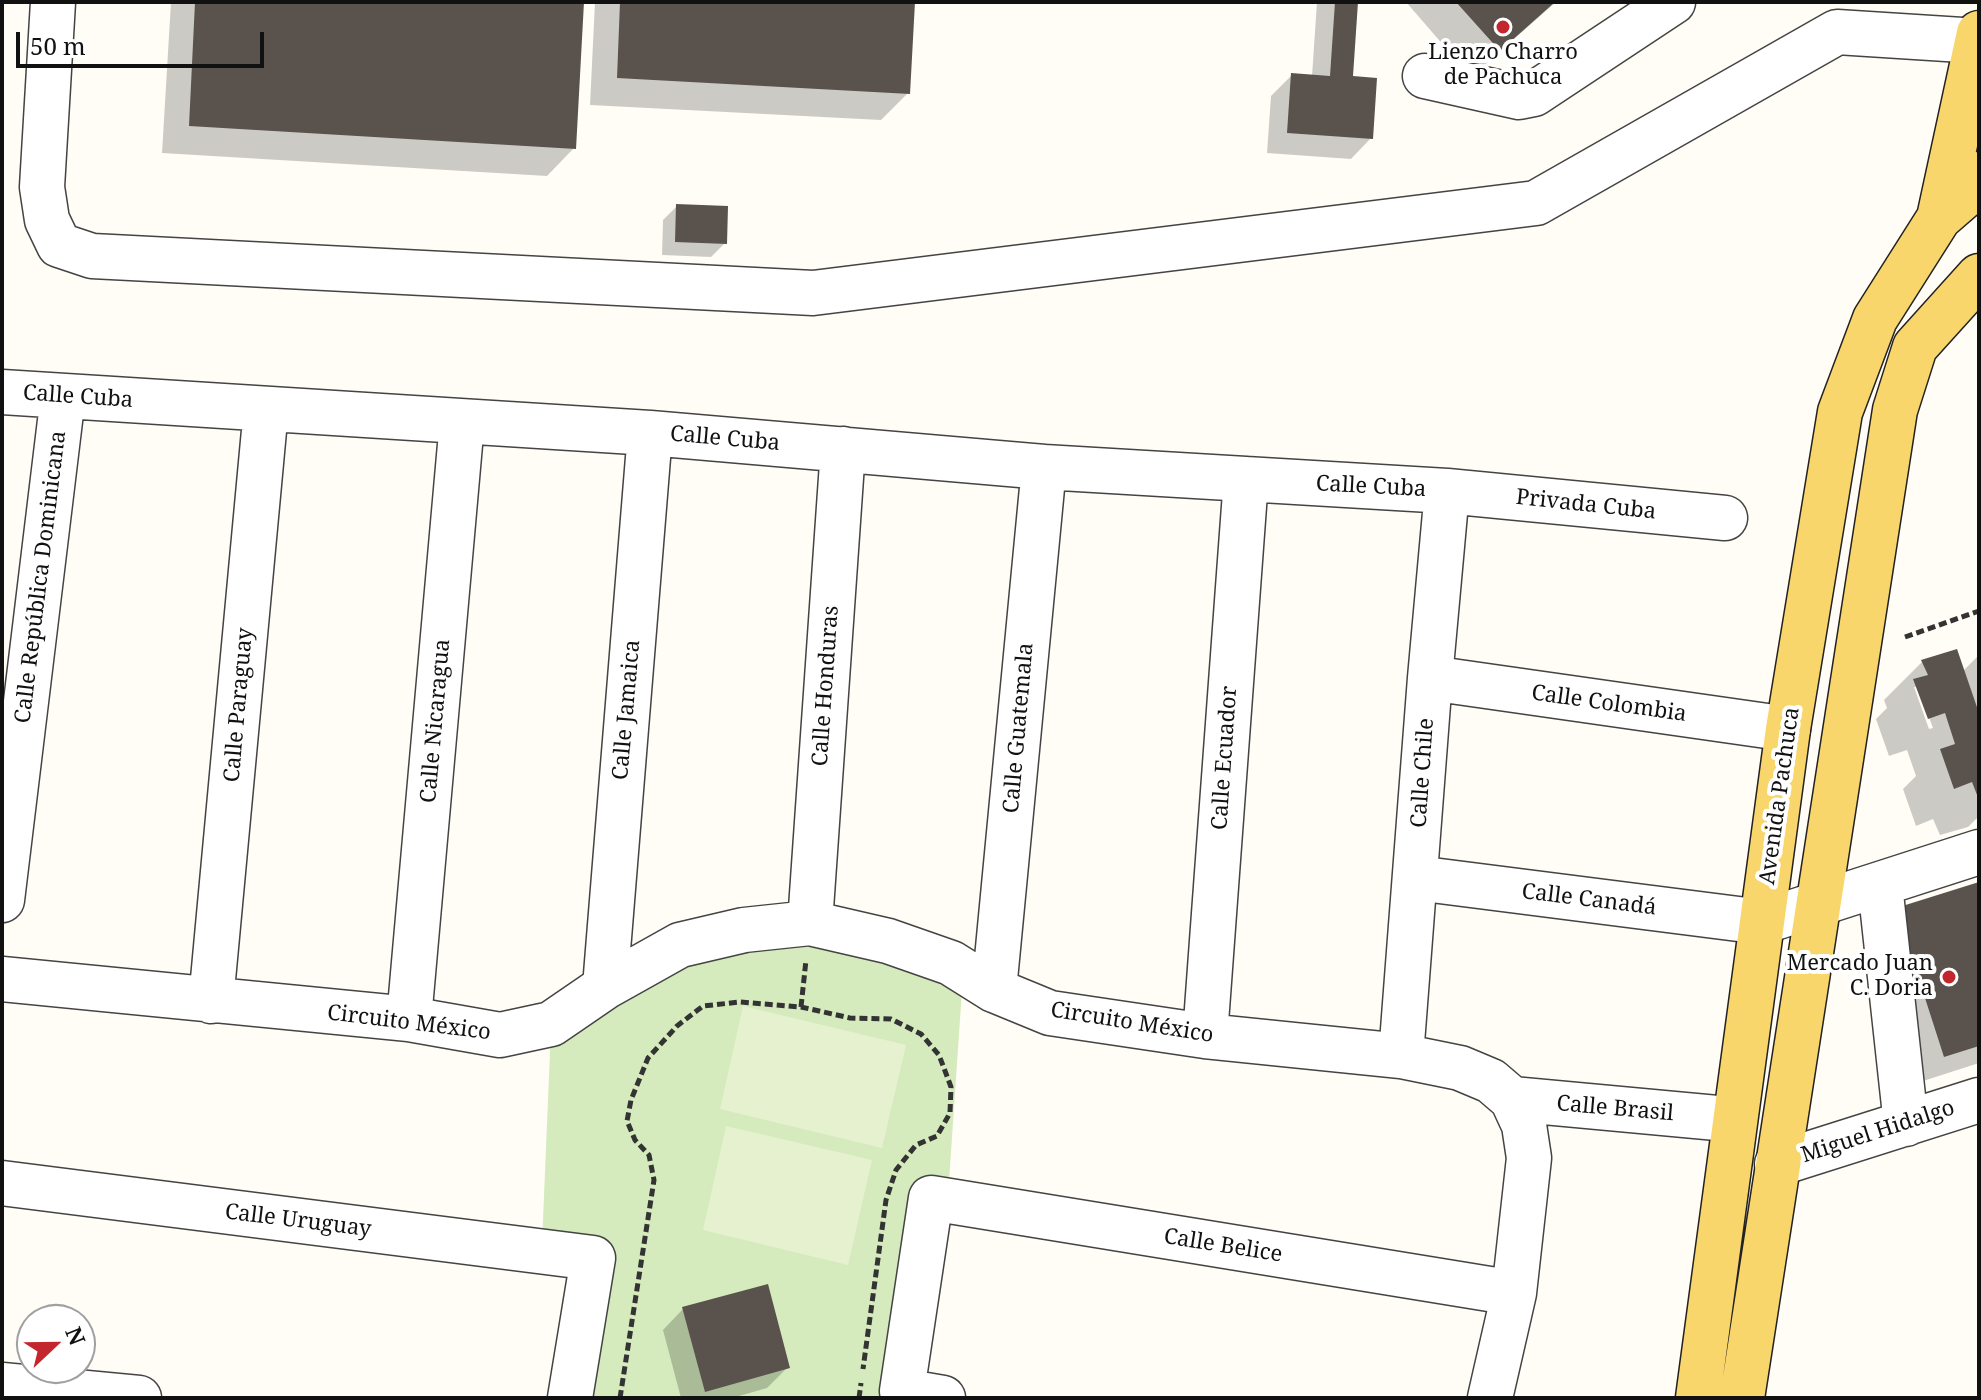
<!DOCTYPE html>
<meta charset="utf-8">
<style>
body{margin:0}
#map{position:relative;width:1981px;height:1400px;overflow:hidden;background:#fffdf5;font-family:"Noto Serif",serif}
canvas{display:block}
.frame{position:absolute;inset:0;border:4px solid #111;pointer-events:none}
.north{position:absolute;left:16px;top:1304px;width:80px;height:80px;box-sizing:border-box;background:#fff;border:2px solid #a0a0a0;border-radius:50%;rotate:68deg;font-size:22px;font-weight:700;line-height:32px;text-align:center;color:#111}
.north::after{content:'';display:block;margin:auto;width:28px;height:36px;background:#c4262e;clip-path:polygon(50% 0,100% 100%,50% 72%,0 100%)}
.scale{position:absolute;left:16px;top:32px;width:248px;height:36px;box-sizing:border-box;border:4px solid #111;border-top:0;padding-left:10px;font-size:24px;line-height:28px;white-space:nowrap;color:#111;-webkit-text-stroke:6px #fff;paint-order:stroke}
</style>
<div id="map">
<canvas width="1981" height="1400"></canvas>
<div class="frame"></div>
<div class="north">N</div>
<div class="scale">50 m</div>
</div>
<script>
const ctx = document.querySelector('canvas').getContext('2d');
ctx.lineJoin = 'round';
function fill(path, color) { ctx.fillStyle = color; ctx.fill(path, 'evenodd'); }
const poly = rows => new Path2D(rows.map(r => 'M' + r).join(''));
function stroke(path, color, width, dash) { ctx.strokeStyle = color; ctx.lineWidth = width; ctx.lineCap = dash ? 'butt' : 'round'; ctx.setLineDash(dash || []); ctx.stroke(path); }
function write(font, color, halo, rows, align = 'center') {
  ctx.font = font + ' "Noto Serif",serif'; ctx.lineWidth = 8; ctx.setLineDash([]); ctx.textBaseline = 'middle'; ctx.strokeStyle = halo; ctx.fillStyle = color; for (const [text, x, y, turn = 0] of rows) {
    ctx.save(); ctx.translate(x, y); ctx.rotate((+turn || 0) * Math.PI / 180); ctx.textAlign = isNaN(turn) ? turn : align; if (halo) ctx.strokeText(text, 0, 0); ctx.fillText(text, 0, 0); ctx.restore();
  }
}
const green = poly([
 [746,933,963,975,948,1196,908,1398,578,1398,597,1253,542,1244,551,1028]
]);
const pitch = poly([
 [743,1006,906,1045,882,1148,720,1109],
 [726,1126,872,1160,848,1265,703,1230]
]);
const shadow = poly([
 [171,2,582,2,574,148,547,176,162,153],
 [595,2,913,2,908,93,881,120,590,105],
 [1317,2,1356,2,1351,78,1371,138,1351,159,1267,153,1271,96,1292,75,1312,76],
 [1406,2,1556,2,1471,77],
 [677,206,725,243,711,257,662,255,663,220],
 [1979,655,1979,816,1968,827,1940,835,1933,819,1916,826,1903,789,1916,776,1907,750,1889,756,1876,719,1887,708,1884,700,1922,662,1963,671],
 [1914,687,1918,687,1933,728,1929,729],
 [1979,884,1979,1063,1917,1083,1870,937],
 [683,1309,788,1367,767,1388,732,1398,681,1398,663,1330]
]);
const building = poly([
 [195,2,584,2,576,149,189,126],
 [620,2,915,2,910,94,617,78],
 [1335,2,1358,2,1353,76,1377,78,1373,139,1287,133,1291,73,1330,76],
 [1456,2,1555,2,1500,51],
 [676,204,728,206,727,244,675,242],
 [1957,649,1979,713,1979,800,1972,782,1954,789,1940,749,1955,744,1945,713,1928,719,1913,679,1928,675,1921,660],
 [1979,882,1979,1046,1944,1057,1896,908],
 [768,1284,790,1368,705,1392,682,1307]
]);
const path = poly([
 [1905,637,1979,611],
 [801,1007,806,960],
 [620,1398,654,1180,649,1155,635,1140,627,1121,631,1100,648,1058,677,1026,703,1006,740,1002,801,1007,850,1018,891,1019,921,1034,939,1055,951,1087,950,1113,937,1136,916,1145,896,1170,886,1200,863,1369],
 [859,1398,861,1383]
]);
const minor = poly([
 [53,2,42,187,47,220,59,245,92,256,813,293,1536,203,1837,32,1978,41],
 [1425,76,1519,97,1534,94,1673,2],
 [2,392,650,433,1044,467,1447,491,1725,518],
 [1430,678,1788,729],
 [1416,878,1762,922,1979,852],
 [1880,885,1906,1124],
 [2,900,63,396],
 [810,923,843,449],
 [2,979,409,1019,500,1035,551,1024,605,987,680,945,744,930,810,923,888,941,951,963,994,990,1050,1013,1205,1036,1401,1056,1460,1068,1491,1081,1512,1099,1524,1125,1529,1158,1514,1293,1490,1398],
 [605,987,650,433],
 [994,990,1044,467],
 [211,1001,266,409],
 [409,1019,462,422],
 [1205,1036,1246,479],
 [1401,1056,1430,678,1447,491],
 [1512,1099,1717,1118],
 [1777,1164,1979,1100],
 [2,1183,593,1258,570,1398],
 [2,1385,139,1398],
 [943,1398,902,1391,931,1198,1514,1293]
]);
const major = poly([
 [1939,218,1979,33],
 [1698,1398,1788,729,1840,412,1875,319,1939,218,1968,193,1979,174],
 [1742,1398,1895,410,1915,347,1979,276]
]);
const markers = [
 [1503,27,8,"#c4262e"],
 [1949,977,8,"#c4262e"]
];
const poiNames = [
 ["Lienzo Charro",1503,53],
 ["de Pachuca",1503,78],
 ["Mercado Juan",1933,964,"right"],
 ["C. Doria",1933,989,"right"]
];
const streetNames = [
 ["Calle Cuba",78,397,4],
 ["Calle Cuba",725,439,5],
 ["Calle Cuba",1371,487,3],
 ["Privada Cuba",1586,505,6],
 ["Calle República Dominicana",41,577,-83],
 ["Calle Honduras",826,686,-86],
 ["Calle Colombia",1609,704,8],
 ["Calle Paraguay",239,705,-85],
 ["Calle Jamaica",627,710,-85],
 ["Calle Nicaragua",436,721,-85],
 ["Calle Guatemala",1019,728,-85],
 ["Calle Ecuador",1225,758,-86],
 ["Calle Chile",1423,773,-86],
 ["Avenida Pachuca",1780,796,-82],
 ["Calle Canadá",1589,900,7],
 ["Circuito México",409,1023,7],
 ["Circuito México",1132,1023,9],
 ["Calle Brasil",1615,1109,5],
 ["Miguel Hidalgo",1878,1132,-18],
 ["Calle Uruguay",298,1221,7],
 ["Calle Belice",1223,1246,9]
];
fill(green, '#d5ebbd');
fill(pitch, '#e6f2cf');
fill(shadow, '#0003');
fill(building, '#5a524d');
stroke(minor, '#444', 47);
stroke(major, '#222', 47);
stroke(path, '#333', 5, [8, 4]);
stroke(minor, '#fff', 44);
stroke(major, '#f9d66b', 44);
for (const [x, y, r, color] of markers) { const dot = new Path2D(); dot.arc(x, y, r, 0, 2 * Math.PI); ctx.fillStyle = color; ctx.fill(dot); stroke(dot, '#fff', 3); }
write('22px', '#111', '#fff', poiNames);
write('22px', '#111', '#fff', streetNames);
</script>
